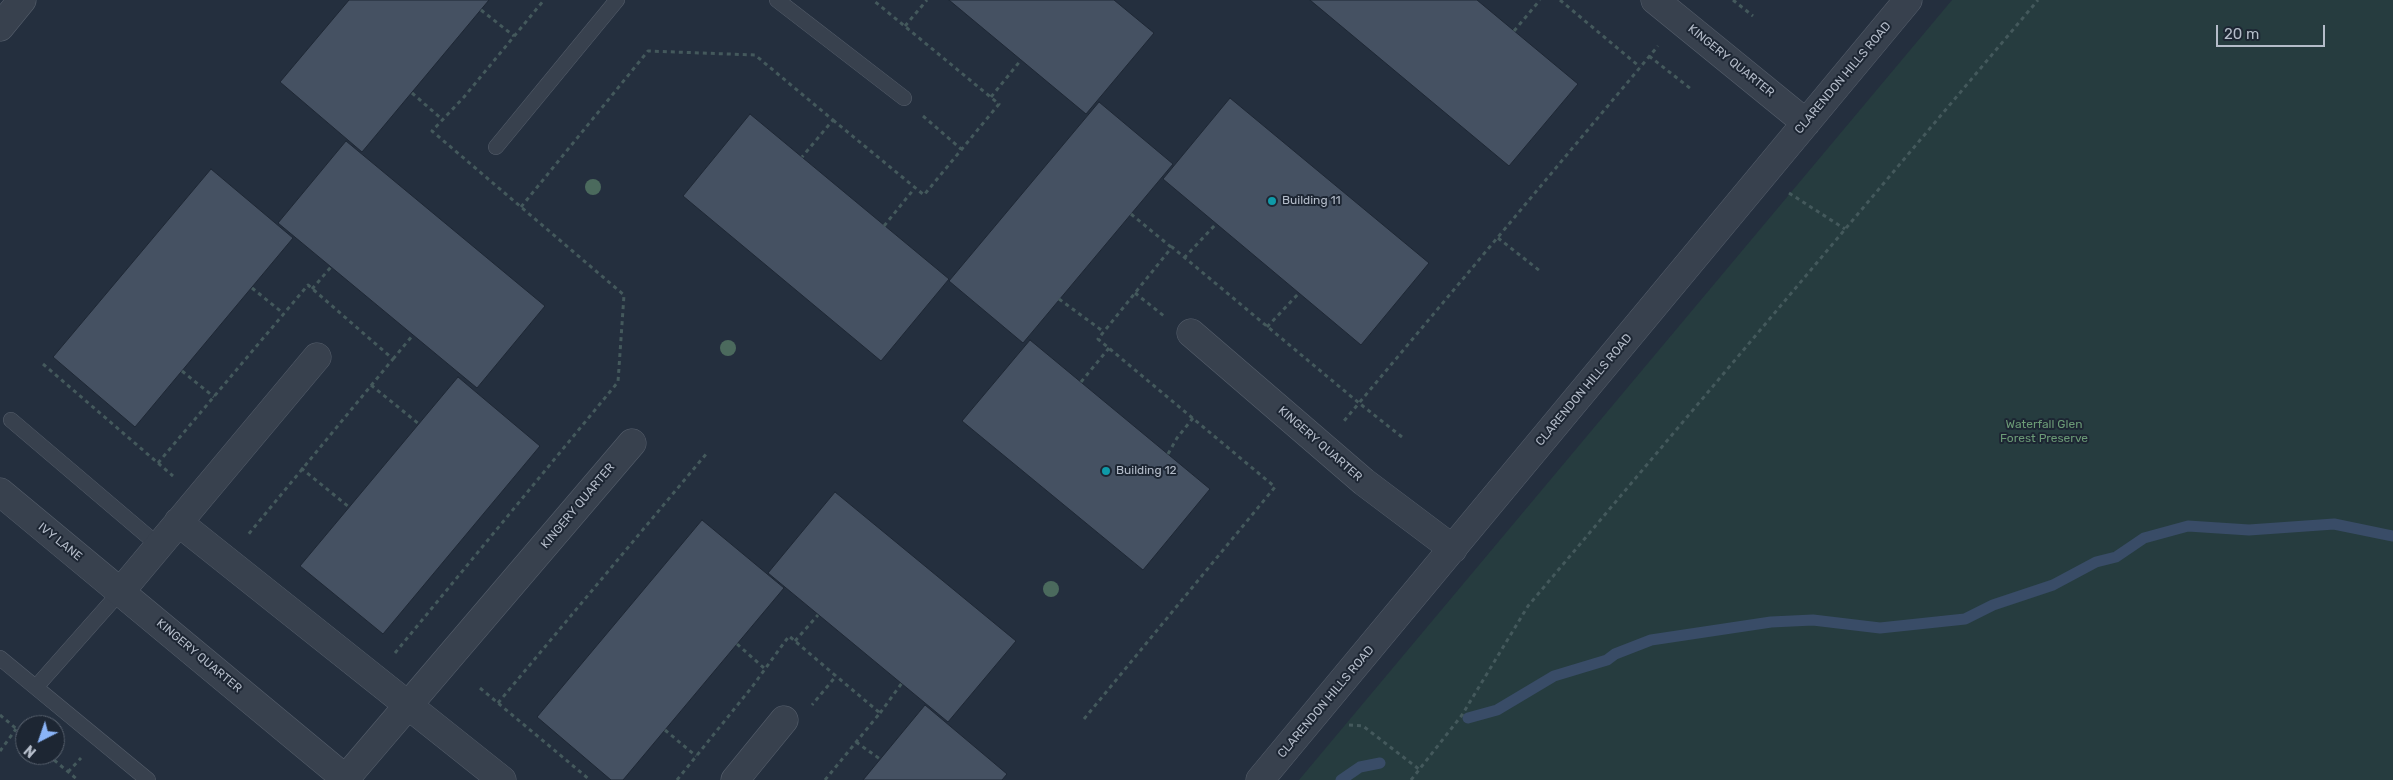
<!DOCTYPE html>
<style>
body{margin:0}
#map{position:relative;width:2393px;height:780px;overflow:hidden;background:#242f3e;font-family:Rubik,sans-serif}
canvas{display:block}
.north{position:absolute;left:15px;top:715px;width:50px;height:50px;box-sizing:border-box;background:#1d2633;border:1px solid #59626f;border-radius:50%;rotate:221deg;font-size:14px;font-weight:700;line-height:20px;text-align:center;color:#b4bcc9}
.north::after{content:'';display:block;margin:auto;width:18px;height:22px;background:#8ab4f8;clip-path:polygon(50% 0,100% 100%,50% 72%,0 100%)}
.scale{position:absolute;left:2216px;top:25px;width:109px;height:22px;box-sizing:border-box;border:2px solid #b4bcc9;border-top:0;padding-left:6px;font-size:15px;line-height:18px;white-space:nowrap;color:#b4bcc9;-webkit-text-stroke:4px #1d2633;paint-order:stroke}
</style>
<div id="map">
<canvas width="2393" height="780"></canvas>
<div class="north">N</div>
<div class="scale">20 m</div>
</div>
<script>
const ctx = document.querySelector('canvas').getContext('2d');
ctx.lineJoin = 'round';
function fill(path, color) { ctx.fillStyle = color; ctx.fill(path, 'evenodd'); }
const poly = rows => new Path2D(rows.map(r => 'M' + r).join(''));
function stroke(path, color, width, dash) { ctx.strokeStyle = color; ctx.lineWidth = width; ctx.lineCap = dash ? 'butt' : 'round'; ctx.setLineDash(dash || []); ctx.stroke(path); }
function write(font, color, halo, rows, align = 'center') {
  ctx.font = font + ' Rubik,sans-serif'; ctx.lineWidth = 4; ctx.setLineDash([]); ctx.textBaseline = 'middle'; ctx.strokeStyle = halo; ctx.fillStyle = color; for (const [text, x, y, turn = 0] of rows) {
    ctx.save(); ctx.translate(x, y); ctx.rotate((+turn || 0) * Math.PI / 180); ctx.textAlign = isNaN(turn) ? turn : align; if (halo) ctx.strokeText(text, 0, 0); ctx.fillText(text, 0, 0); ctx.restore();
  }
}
const green = poly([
 [1952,0,2393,0,2393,780,1299,780]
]);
const stream = poly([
 [1468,718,1497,710,1554,676,1607,660,1615,654,1651,640,1771,622,1813,620,1880,628,1965,619,1993,605,2053,585,2096,562,2116,557,2144,538,2188,526,2249,530,2334,524,2393,536],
 [1341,780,1360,767,1380,763]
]);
const building = poly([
 [349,0,489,0,362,152,280,82,349,0],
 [949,0,1114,0,1154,33,1086,114,949,0],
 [1310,0,1477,0,1578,84,1509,166,1310,0],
 [1230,98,1429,263,1361,345,1163,179,1230,98],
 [1099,102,1173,164,1023,343,949,281,1099,102],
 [750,114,949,279,881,361,683,196,750,114],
 [346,141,545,306,477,388,278,223,346,141],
 [211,169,293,238,135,427,53,357,211,169],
 [1030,340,1210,489,1143,570,962,421,1030,340],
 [458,377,540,446,383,634,300,566,458,377],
 [835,492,1016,641,948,722,768,573,835,492],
 [702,520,784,588,623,780,611,780,537,717,702,520],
 [925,705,1007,774,1002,780,863,780,925,705]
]);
const path = poly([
 [1560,0,1640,67],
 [1733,0,1753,16],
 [481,10,514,36],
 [905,26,927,0],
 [1514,31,1540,0],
 [1649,56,1691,89],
 [412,93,443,120],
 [991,97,1021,60],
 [923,116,961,149],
 [833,120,924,195,999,104,873,0],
 [1789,193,1845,229],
 [521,207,648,51,755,55,833,120,802,157],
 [1131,214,1171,247],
 [884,226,914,189],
 [1498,238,1540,271],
 [1184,258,1216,224],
 [252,288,283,313],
 [312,289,331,267],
 [1135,293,1164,316],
 [1059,299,1104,332],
 [1267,327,1299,293],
 [393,359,413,335],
 [43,364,173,476],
 [182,371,214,397],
 [1081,382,1109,348],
 [371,385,419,424],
 [1402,437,1359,403,1658,46],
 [1168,454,1177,438,1193,418],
 [158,463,308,285,393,359,247,536],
 [301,468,349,507],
 [795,641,818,615],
 [737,644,764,668],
 [395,653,618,382,624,295,432,131,464,97,544,0],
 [480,688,590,780],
 [498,703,707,453],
 [880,713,902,683],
 [0,715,25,736],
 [1084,719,1275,487,1098,339,1172,247,1359,403,1344,421],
 [1349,725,1363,726,1420,770],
 [665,730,696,756],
 [856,742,880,759],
 [0,751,16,729],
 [48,755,78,780],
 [68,772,81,758],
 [677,780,752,687,789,636,836,676,812,705],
 [825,780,880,713,836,676],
 [1411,780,1462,715,1528,606,2038,0]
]);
const lane = poly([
 [777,0,904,98],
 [496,147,617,0],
 [11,420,158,545],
 [0,658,148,780],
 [36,687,121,591]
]);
const street = poly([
 [1655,0,1806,123],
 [0,27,22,0],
 [1191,333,1364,482,1453,549],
 [0,492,347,780],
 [178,522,502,780],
 [121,591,317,357],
 [346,778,632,443],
 [735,780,784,720],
 [1260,780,1908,0]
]);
const trees = [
 [593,187],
 [728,348],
 [1051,589]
];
const markers = [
 [1272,201,5,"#0f9aa8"],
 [1106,471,5,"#0f9aa8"]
];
const streetNames = [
 ["KINGERY QUARTER",1731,61,39],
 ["CLARENDON HILLS ROAD",1843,78,-50],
 ["CLARENDON HILLS ROAD",1584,390,-50],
 ["KINGERY QUARTER",1320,444,41],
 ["KINGERY QUARTER",578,506,-50],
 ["IVY LANE",60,542,39],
 ["KINGERY QUARTER",199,656,40],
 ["CLARENDON HILLS ROAD",1326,702,-50]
];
const poiNames = [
 ["Building 11",1282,201],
 ["Building 12",1116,471]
];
const parkNames = [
 ["Waterfall Glen",2044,425],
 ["Forest Preserve",2044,439]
];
fill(green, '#263c3f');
stroke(stream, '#394c67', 11);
fill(building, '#455162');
stroke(building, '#1f2835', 1);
stroke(lane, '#565f6c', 16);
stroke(street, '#565f6c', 29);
stroke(path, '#44595c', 3, [4, 4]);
stroke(lane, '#38414e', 15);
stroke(street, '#38414e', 28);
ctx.fillStyle = '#4b6a5d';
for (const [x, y] of trees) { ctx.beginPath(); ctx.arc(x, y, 8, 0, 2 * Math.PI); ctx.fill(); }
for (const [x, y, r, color] of markers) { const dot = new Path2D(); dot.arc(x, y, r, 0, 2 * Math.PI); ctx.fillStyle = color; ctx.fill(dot); stroke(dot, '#1d2633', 2); }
write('12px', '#b4bcc9', '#1d2633', streetNames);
write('12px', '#b4bcc9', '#1d2633', poiNames, 'left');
write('12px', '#6b9a76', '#1d2633', parkNames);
</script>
